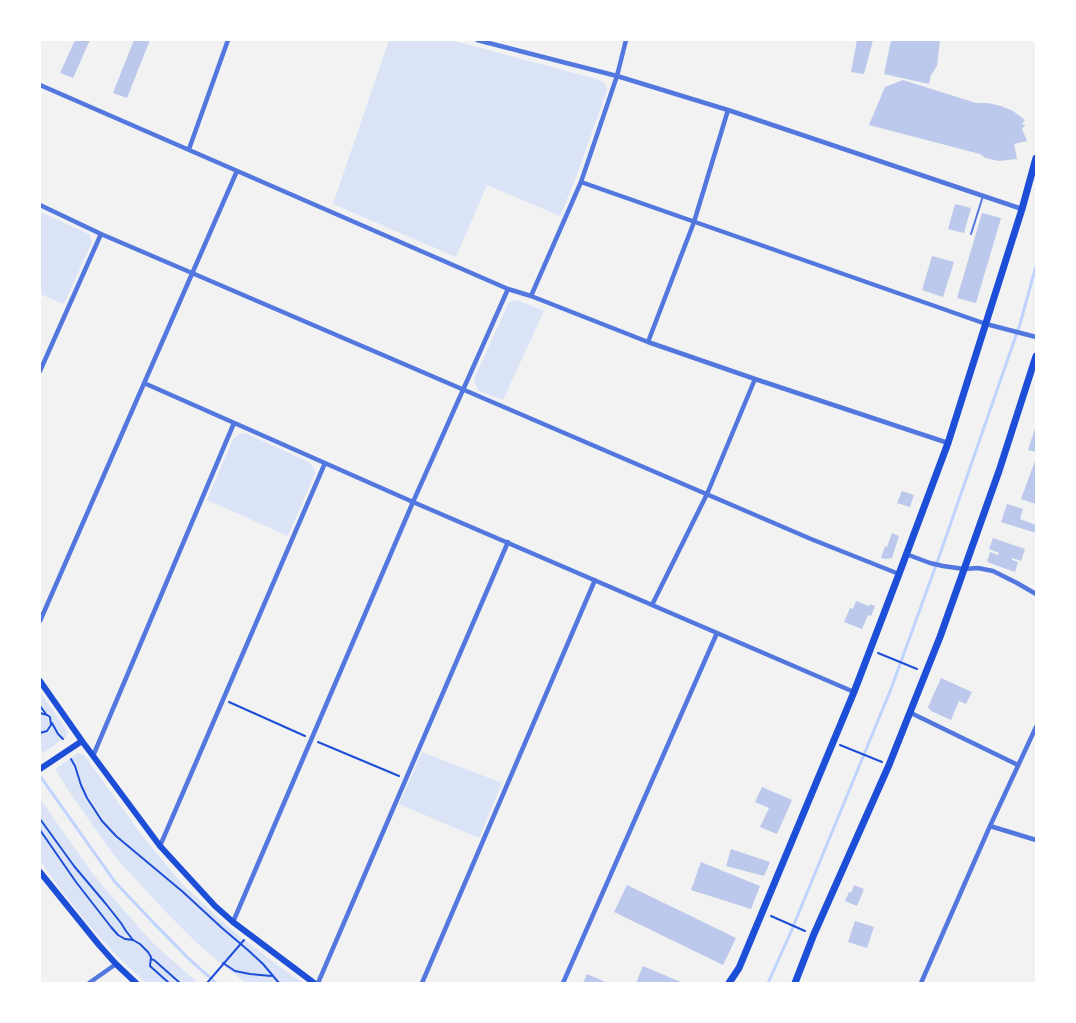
<!DOCTYPE html>
<style>
body{margin:0}
#map{position:relative;width:1076px;height:1023px;overflow:hidden;background:#f2f2f2;font-family:"Asap Condensed",sans-serif}
canvas{display:block}
.frame{position:absolute;inset:0;border:41px solid #fff;pointer-events:none}
</style>
<div id="map">
<canvas width="1076" height="1023"></canvas>
<div class="frame"></div>
</div>
<script>
const ctx = document.querySelector('canvas').getContext('2d');
ctx.lineJoin = 'round';
function fill(path, color) { ctx.fillStyle = color; ctx.fill(path, 'evenodd'); }
const poly = rows => new Path2D(rows.map(r => 'M' + r).join(''));
function stroke(path, color, width, dash) { ctx.strokeStyle = color; ctx.lineWidth = width; ctx.lineCap = dash ? 'butt' : 'round'; ctx.setLineDash(dash || []); ctx.stroke(path); }
const green = poly([
 [389,40,451,40,600,80,605,84,607,90,575,180,560,216,487,185,456,257,333,204],
 [40,212,89,234,92,242,64,304,40,294],
 [517,300,544,311,503,400,479,391,476,385,474,379,508,304,512,301],
 [245,433,309,462,313,467,315,473,288,536,207,500,233,439,239,434],
 [40,692,68,732,66,737,43,753,40,748],
 [422,752,502,783,479,838,399,804],
 [78,753,84,755,143,837,183,885,234,932,288,973,304,983,246,983,225,967,197,943,163,909,116,858,72,796,55,769],
 [40,799,94,875,115,900,154,944,198,983,146,983,122,961,86,922,58,886,40,861]
]);
const stream = poly([
 [40,776,115,882,149,918,188,958,216,983],
 [768,983,790,934,891,689,939,557,1020,324,1036,266]
]);
const building = poly([
 [75,40,90,40,73,78,60,73],
 [134,40,150,40,127,98,113,93],
 [857,40,873,40,864,74,851,72],
 [891,40,940,40,937,66,931,75,929,84,884,74],
 [903,80,976,103,988,103,1001,106,1013,111,1025,120,1022,124,1025,125,1022,129,1027,141,1014,144,1017,159,999,161,985,158,980,154,869,125,885,87],
 [955,204,971,208,964,233,948,229],
 [982,213,1001,218,976,303,957,298],
 [932,256,954,262,943,297,922,290],
 [1036,425,1036,452,1028,450],
 [1036,458,1036,504,1021,499],
 [902,491,914,495,910,507,897,503],
 [1007,504,1023,509,1020,519,1036,525,1036,533,1001,522],
 [892,533,899,536,892,558,886,559,881,558,885,546,887,547],
 [993,538,1025,549,1021,561,1012,558,1012,560,1018,562,1015,572,987,562,990,552,998,555,999,553,989,549],
 [856,601,869,606,870,604,875,606,871,616,868,615,862,629,844,622,850,608,853,609],
 [941,678,972,692,966,704,959,701,951,720,931,711,928,707],
 [762,787,792,800,777,834,760,827,769,808,755,802],
 [731,849,770,862,764,876,726,866],
 [701,862,760,886,751,909,691,890],
 [627,885,736,938,723,965,614,912],
 [854,885,864,889,857,906,845,901,849,892,851,893],
 [855,921,874,927,867,948,848,942],
 [643,966,683,983,636,983],
 [587,974,608,983,583,983]
]);
const path = poly([
 [878,653,917,669],
 [229,702,305,736],
 [40,706,46,714],
 [40,713,47,715,50,717,51,725,47,731,40,733],
 [52,723,58,734,63,739],
 [318,742,399,776],
 [840,745,882,762],
 [71,759,75,766,81,785,87,798,102,821,116,836,183,892,222,928,249,951,263,964,279,983],
 [40,819,74,866,106,904,121,923,126,931,133,940,140,944,148,952,151,957,150,966,169,983],
 [40,830,76,882,111,927,118,935,125,939,133,940],
 [771,916,805,931],
 [151,959,154,960,180,983],
 [223,963,235,971,250,974,271,976],
 [207,983,244,940]
]);
const service = poly([
 [971,234,983,196]
]);
const minor = poly([
 [477,40,617,76,728,110,1022,209],
 [40,85,508,289,531,296,648,342,755,379,948,443],
 [189,149,228,40],
 [581,182,986,324,1036,337],
 [40,205,101,234,192,273,811,539,899,574],
 [531,296,581,182,617,76,626,40],
 [648,342,694,222,728,110],
 [40,371,101,234],
 [144,383,413,502,854,692],
 [906,554,930,563,943,566,964,569,978,568,993,571,1017,583,1036,594],
 [652,605,707,494,755,379],
 [40,621,237,171],
 [911,713,1018,765],
 [93,756,234,423],
 [990,826,1036,840],
 [160,846,325,463],
 [233,922,413,502,508,289],
 [89,983,116,964],
 [318,983,508,542],
 [422,983,595,580],
 [563,983,717,633],
 [921,983,990,826,1036,727]
]);
const secondary = poly([
 [40,681,82,741,160,846,215,906,233,922,314,983],
 [40,769,82,741],
 [40,872,99,945,116,964,136,983]
]);
const trunk = poly([
 [729,983,739,968,854,692,899,574,948,443,1022,209,1036,158],
 [795,983,814,934,889,765,940,637,999,471,1036,356]
]);
fill(green, '#dbe4f7');
stroke(stream, '#bfd3fe', 3);
fill(building, '#bdc9ec');
stroke(path, '#1d4ed8', 2);
stroke(service, '#5277de', 2);
stroke(minor, '#5277de', 4.5);
stroke(secondary, '#1d4ed8', 6);
stroke(trunk, '#1d4ed8', 7);
</script>
